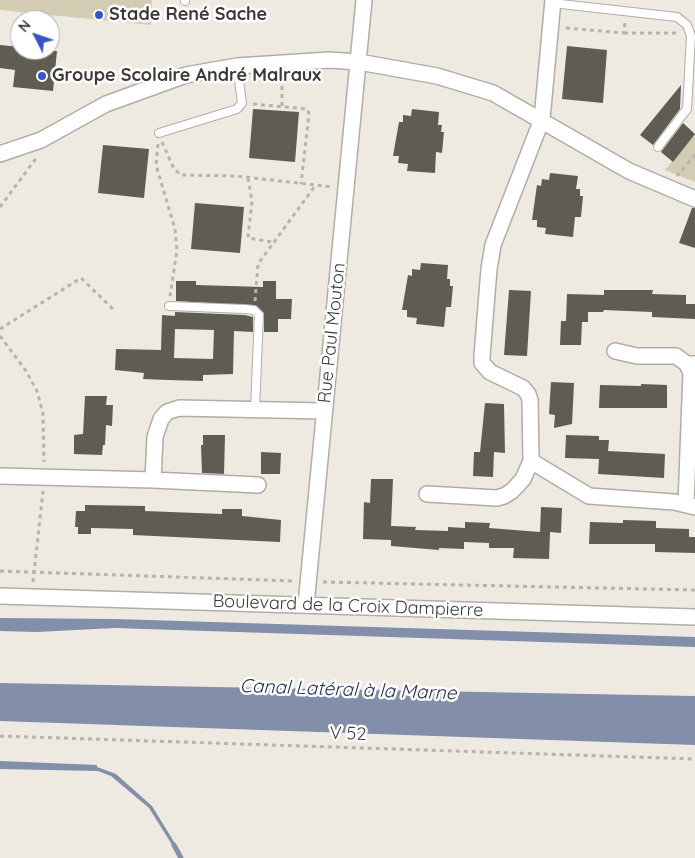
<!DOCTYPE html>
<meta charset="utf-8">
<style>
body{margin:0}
#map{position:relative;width:695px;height:858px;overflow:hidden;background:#eeeae1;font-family:Quicksand,sans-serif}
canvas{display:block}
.north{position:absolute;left:10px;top:10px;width:50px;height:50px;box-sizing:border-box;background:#fff;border:1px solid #b1b0af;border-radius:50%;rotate:311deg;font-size:14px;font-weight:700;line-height:20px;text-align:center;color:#3b3a36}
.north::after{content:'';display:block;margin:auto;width:18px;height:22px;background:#3654c5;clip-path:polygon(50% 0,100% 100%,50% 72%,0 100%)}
</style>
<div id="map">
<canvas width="695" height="858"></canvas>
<div class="north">N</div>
</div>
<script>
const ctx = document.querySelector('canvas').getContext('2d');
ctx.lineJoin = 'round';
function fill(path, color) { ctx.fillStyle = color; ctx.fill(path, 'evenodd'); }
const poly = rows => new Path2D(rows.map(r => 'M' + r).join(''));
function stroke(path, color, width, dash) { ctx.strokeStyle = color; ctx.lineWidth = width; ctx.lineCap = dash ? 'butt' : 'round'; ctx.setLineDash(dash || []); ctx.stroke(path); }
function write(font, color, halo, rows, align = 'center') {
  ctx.font = font + ' Quicksand,sans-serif'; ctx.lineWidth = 5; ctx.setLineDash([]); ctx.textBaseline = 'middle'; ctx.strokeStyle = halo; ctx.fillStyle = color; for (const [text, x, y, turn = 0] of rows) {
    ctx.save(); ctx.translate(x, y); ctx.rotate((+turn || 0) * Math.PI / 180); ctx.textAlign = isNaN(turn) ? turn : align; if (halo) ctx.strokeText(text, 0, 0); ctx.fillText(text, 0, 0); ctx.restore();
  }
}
const green = poly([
 [0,0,152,0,151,25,0,10],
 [695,134,695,182,665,170]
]);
const water = poly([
 [0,618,116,619,695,637,695,647,115,628,37,632,0,631],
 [0,683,695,696,695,745,0,721],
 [0,761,97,765,97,767,116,774,152,806,179,850,176,851,149,808,111,776,98,771,0,769]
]);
const stream = poly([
 [174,845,181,858]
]);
const building = poly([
 [0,45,20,47,20,50,57,51,53,91,13,87,15,70,0,68],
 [567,46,607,50,603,103,562,99],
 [681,85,680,109,653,145,640,135],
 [253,109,299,112,295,162,249,158],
 [412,109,439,112,438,125,442,125,441,132,444,132,442,153,436,152,435,173,407,171,408,164,398,163,399,156,393,156,399,122,403,122,403,115,411,116],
 [683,123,695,134,673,162,661,152],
 [103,145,149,149,144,198,98,193],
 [550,173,578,176,576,189,580,189,580,196,583,196,581,217,575,217,573,237,545,234,546,228,537,227,537,220,532,220,537,185,541,186,542,179,549,180],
 [195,203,244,207,240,253,191,249],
 [692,208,695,208,695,248,679,243],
 [421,263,448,265,447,279,450,279,450,286,453,286,451,307,446,307,444,327,416,324,417,318,407,317,407,310,402,310,408,275,412,276,412,269,420,270],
 [176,281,196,281,196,285,263,287,263,281,276,281,276,299,292,299,291,319,278,319,278,332,264,332,264,313,257,306,176,301],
 [509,290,531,291,527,356,504,355],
 [604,290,653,290,652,294,686,295,686,304,695,304,695,319,652,317,652,312,604,310,603,312,588,312,588,322,582,322,581,345,560,345,561,321,566,321,567,294,604,295],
 [175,312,245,315,253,317,253,332,234,331,233,374,203,375,203,381,168,380,143,379,144,373,115,370,116,349,161,350,162,315,175,316],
 [175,329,214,330,213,359,174,358],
 [551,382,574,383,572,424,554,428,555,415,549,414],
 [641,384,667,385,667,408,599,408,600,385,641,386],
 [85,396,107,396,106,405,113,405,112,426,106,425,105,445,103,445,102,455,74,454,74,435,83,434],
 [485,403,504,404,505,453,494,452,493,477,473,476,474,452,480,452],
 [203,435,225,435,224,474,202,473,201,445,203,445],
 [566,435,599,436,599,440,609,440,608,451,665,454,664,478,598,474,599,459,565,458],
 [261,452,281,453,280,474,261,474],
 [371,479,393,479,391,526,416,527,415,530,448,531,448,527,465,528,465,522,490,523,489,528,540,532,541,507,562,508,561,533,550,532,549,559,513,558,514,548,489,548,489,543,464,542,464,549,439,548,439,550,391,546,391,540,363,539,364,502,370,503],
 [85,505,145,506,145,511,222,514,222,509,242,509,242,516,281,520,280,542,133,535,133,529,91,528,91,534,78,534,78,527,75,527,76,511,85,511],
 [623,520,656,521,656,528,689,529,689,537,695,537,695,553,655,552,655,544,589,544,590,522,623,523]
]);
const path = poly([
 [566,28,624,33,625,21],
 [624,33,678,33],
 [253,104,307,109,309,114,301,184],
 [282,106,282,78],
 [162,142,174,169,181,175,236,176,333,187],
 [158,144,156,165,175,229,177,250,170,296],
 [677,176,695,155],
 [248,178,252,201,248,238,272,242],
 [0,207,37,157],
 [255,301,258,264,315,186],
 [0,329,81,278,113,309],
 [0,336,26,371,37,391,43,414,44,462],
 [0,571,294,581],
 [33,582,43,491],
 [323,582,695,590],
 [0,736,695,759]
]);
const service = poly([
 [185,1,185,0],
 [552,3,677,17,687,25,691,36,687,109,658,147],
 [159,133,237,109,242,103,237,66],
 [169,306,245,309,254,310,259,315,255,409]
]);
const minor = poly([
 [0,154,41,140,106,104,186,75,237,66,329,60,359,62,437,76,493,93,629,171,695,199],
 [615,351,637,356,676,356,687,364,695,364],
 [531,461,589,496,674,502,695,507],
 [0,476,153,480,155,437,161,419,167,412,179,408,324,411],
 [153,480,258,485],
 [427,494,497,498,504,496,512,491,523,479,531,461,530,400,528,394,523,388,490,372,482,363,482,356,489,269,493,245,542,119,553,0],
 [686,504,691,373,687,364],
 [0,596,695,617],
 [306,605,364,0]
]);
const markers = [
 [99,15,5,"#3654c5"],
 [42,76,5,"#3654c5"]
];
const poiNames = [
 ["Stade René Sache",109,15],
 ["Groupe Scolaire André Malraux",52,76]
];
const streetNames = [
 ["Rue Paul Mouton",332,333,-84],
 ["Boulevard de la Croix Dampierre",348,606,2],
 ["V 52",348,734,2]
];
const waterNames = [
 ["Canal Latéral à la Marne",348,690,2]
];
fill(green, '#d4cbb3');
fill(water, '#828eaa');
stroke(stream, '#828eaa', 5);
fill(building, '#5f5c54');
stroke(service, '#b1ada5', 10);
stroke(minor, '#b1ada5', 18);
stroke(path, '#b7b4ad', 3, [4, 4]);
stroke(service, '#fff', 8);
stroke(minor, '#fff', 15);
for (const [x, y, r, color] of markers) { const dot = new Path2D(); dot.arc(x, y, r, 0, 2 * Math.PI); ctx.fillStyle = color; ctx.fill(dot); stroke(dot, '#fff', 2); }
write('bold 18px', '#3b3a36', '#fff', poiNames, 'left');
write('18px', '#3b3a36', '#fff', streetNames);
write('italic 19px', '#223058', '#fff', waterNames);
</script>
